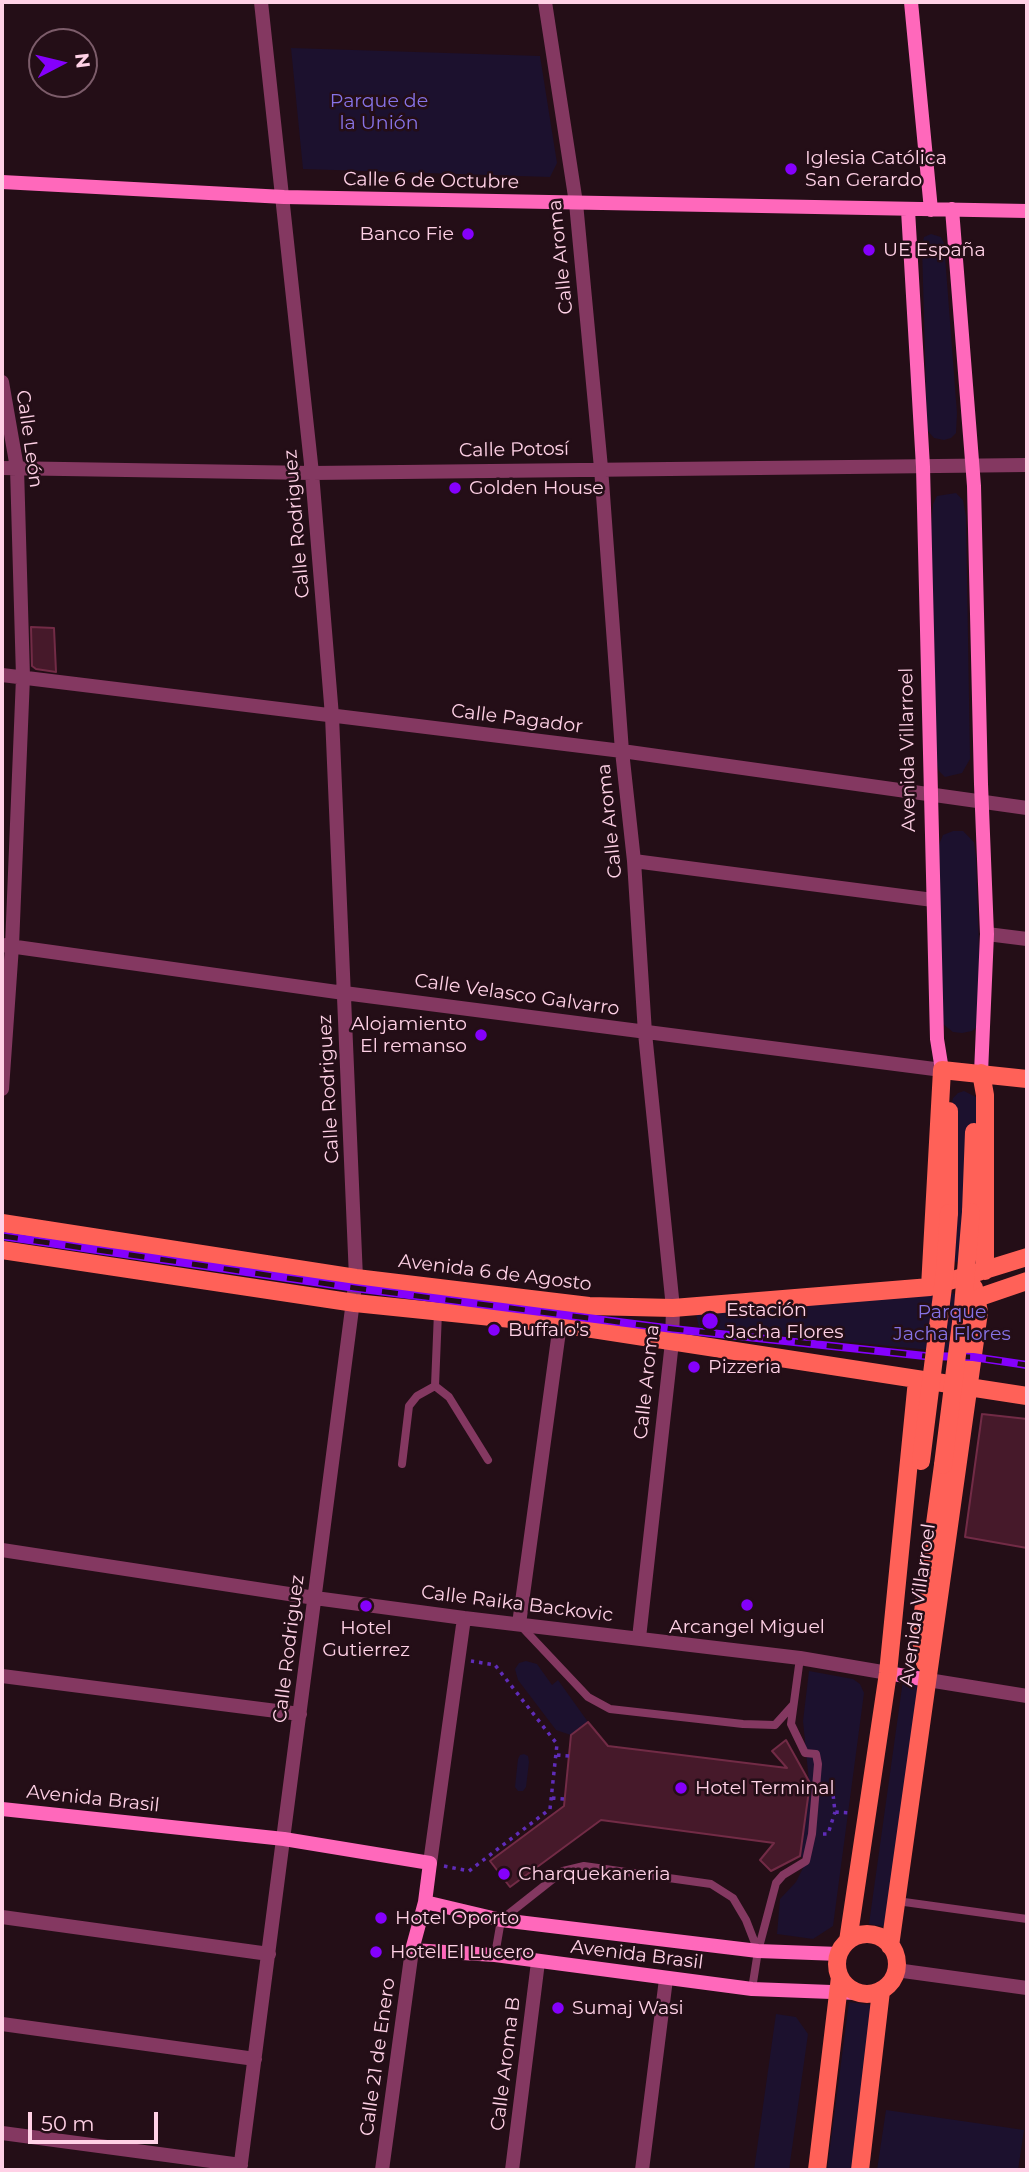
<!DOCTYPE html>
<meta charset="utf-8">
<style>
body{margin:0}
#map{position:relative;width:1029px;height:2172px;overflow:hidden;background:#240e17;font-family:Montserrat,sans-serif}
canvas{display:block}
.frame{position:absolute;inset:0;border:4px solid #ffd1e6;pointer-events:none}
.north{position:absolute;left:28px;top:28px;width:70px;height:70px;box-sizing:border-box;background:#240e17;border:2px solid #7c5c6a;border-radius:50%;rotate:83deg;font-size:19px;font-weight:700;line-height:28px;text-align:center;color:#ffd1e6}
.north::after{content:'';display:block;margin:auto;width:24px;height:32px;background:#8500fc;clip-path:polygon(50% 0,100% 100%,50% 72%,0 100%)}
.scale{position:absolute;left:28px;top:2112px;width:130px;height:32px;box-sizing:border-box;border:4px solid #ffd1e6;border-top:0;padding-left:9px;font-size:21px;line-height:24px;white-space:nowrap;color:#ffd1e6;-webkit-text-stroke:5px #240e17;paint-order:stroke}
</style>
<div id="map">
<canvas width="1029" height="2172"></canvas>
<div class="frame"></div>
<div class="north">N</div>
<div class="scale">50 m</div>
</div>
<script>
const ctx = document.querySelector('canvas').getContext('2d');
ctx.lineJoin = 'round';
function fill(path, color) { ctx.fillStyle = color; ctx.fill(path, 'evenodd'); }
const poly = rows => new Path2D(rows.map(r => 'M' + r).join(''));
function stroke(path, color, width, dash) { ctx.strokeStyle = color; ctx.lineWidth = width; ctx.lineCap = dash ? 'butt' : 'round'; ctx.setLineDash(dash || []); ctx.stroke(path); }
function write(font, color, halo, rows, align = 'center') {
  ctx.font = font + ' Montserrat,sans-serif'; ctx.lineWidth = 5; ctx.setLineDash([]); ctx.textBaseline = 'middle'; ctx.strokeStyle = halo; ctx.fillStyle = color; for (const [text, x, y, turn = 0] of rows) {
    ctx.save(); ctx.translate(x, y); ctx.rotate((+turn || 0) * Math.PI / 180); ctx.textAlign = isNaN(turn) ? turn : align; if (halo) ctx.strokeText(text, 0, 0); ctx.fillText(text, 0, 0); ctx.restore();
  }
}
const green = poly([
 [291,48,540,56,557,163,550,177,303,169],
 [931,234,941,237,944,243,957,413,956,433,951,438,944,440,934,438,927,430,922,246,924,237],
 [956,493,963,500,966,516,970,759,962,773,945,777,939,771,934,755,930,537,933,504,937,496],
 [953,831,963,831,974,842,976,856,981,1011,979,1025,972,1031,962,1033,953,1032,943,1024,938,847,943,835],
 [964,1091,976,1097,980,1107,977,1256,971,1261,960,1263,952,1261,951,1107,953,1098,958,1093],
 [947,1293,958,1294,972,1351,940,1351,699,1327,696,1314],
 [526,1661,537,1664,552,1685,558,1680,588,1722,571,1735,556,1730,518,1680,515,1669,519,1663],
 [809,1671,853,1679,860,1684,864,1693,833,1926,813,1939,777,1934,780,1899,796,1882,806,1862,801,1856,809,1782,803,1721],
 [904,1673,921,1675,886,1927,869,1924],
 [524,1754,528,1756,529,1762,526,1787,523,1791,518,1791,515,1787,518,1759,520,1755],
 [849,2002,874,2005,853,2170,827,2170],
 [776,2014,796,2017,808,2034,789,2170,754,2170],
 [886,2110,1024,2130,1018,2170,877,2170]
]);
const building = poly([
 [31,627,54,628,56,672,36,669,32,666,31,627],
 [982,1414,1027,1419,1027,1548,965,1537,982,1414],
 [588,1722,608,1746,787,1768,772,1751,786,1740,810,1783,800,1856,771,1871,760,1860,774,1843,601,1820,510,1887,490,1861,564,1806,571,1735,588,1722]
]);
const path = poly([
 [557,1755,569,1756],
 [826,1793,833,1794,835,1812,851,1813],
 [552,1798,565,1799],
 [823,1834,828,1834,835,1812],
 [444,1866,469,1871,550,1809,557,1744,495,1665,471,1661]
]);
const service = poly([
 [438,1312,435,1386,449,1397,488,1460],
 [402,1464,409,1406,417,1396,435,1386],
 [521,1626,588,1697,610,1709,743,1724,775,1725,793,1705],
 [897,1901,1027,1919],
 [495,1955,501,1920,563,1871,584,1866,711,1884,733,1898,746,1920,758,1951],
 [752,1989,758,1951,776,1883,783,1875,806,1861,812,1834,818,1764,816,1754,805,1753,791,1724,800,1658]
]);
const minor = poly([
 [545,2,576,203,601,468,622,751,634,861,645,1033,673,1308,672,1342,639,1638],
 [2,382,17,468,23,677,12,946,2,1089],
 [2,468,312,473,1027,465],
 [2,675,622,751,1027,808],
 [634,861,933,900],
 [987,934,1027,939],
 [2,945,344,993,942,1070],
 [2,1550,315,1598,464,1618,800,1658,888,1673],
 [519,1624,560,1324],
 [2,1676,300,1714],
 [928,1680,1027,1696],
 [430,1863,464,1618],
 [2,1917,269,1954],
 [896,1970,1027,1988],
 [2,2024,255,2059],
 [2,2133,241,2165],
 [240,2170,356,1278,332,716,312,473,261,2],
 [382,2170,412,1950],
 [512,2170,538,1962],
 [642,2170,666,1979]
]);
const secondary = poly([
 [911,2,931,210],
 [2,182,284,197,1027,211],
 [952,209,974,486,981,784,987,934,981,1073],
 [908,210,923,467,937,1039,942,1070],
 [888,1673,928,1680],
 [2,1809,284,1839,430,1863,425,1902,412,1950,495,1955,752,1989,858,1993],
 [425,1902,501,1920,758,1951,839,1954]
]);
const primary = poly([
 [942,1070,1027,1079],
 [981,1073,985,1095,985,1271],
 [971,1212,974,1132],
 [949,1213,949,1111],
 [2,1223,356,1278,589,1306,673,1308,930,1287,1027,1257],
 [2,1250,355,1303,560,1324,1027,1396],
 [930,1287,942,1070],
 [925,1663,920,1634,943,1465],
 '837 1964a30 30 0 1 1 60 0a30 30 0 1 1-60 0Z',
 [848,1941,888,1673,917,1380],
 [890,1946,979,1312,974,1288,969,1281,960,1279],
 [817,2170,840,1977],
 [860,2170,881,1991]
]);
const rail = poly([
 [2,1236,355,1288,673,1329,925,1356,973,1357,1027,1365]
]);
const primaryBridge = poly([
 [963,1307,983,1296,1027,1281],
 [921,1461,945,1271,949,1213],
 [943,1465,963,1307,971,1212]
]);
const markers = [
 [791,169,7,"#8500fc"],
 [468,234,7,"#8500fc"],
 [869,250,7,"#8500fc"],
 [455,488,7,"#8500fc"],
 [481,1035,7,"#8500fc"],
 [710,1321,9,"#8500fc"],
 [494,1330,7,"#8500fc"],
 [694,1367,7,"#8500fc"],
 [747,1605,7,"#8500fc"],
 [366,1606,7,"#8500fc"],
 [681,1788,7,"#8500fc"],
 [504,1874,7,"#8500fc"],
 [381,1918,7,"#8500fc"],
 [376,1952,7,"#8500fc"],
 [558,2008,7,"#8500fc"]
];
const parkNames = [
 ["Parque de",379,101],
 ["la Unión",379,123],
 ["Parque",952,1312],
 ["Jacha Flores",952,1334]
];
const poiNames = [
 ["Iglesia Católica",805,158],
 ["San Gerardo",805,180],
 ["Banco Fie",454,234,"right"],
 ["UE España",883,250],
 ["Golden House",469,488],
 ["Alojamiento",467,1024,"right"],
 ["El remanso",467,1046,"right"],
 ["Estación",726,1310],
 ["Jacha Flores",726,1332],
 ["Buffalo's",508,1330],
 ["Pizzeria",708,1367],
 ["Arcangel Miguel",747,1627,"center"],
 ["Hotel",366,1628,"center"],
 ["Gutierrez",366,1650,"center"],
 ["Hotel Terminal",695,1788],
 ["Charquekaneria",518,1874],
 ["Hotel Oporto",395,1918],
 ["Hotel El Lucero",390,1952],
 ["Sumaj Wasi",572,2008]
];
const streetNames = [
 ["Calle 6 de Octubre",431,181,1],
 ["Calle Aroma",561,257,-96],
 ["Calle León",29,439,82],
 ["Calle Potosí",514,450,-1],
 ["Calle Rodriguez",297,524,-95],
 ["Calle Pagador",517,719,7],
 ["Avenida Villarroel",908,750,-91],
 ["Calle Aroma",610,821,-96],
 ["Calle Velasco Galvarro",517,995,8],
 ["Calle Rodriguez",329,1089,-93],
 ["Avenida 6 de Agosto",495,1273,7],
 ["Calle Aroma",647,1382,-84],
 ["Calle Raika Backovic",517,1604,7],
 ["Avenida Villarroel",918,1605,-82],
 ["Calle Rodriguez",289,1649,-83],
 ["Avenida Brasil",93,1799,6],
 ["Avenida Brasil",637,1955,7],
 ["Calle 21 de Enero",378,2057,-82],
 ["Calle Aroma B",506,2064,-83]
];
fill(green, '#1c112e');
fill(building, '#46192a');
stroke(building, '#722b46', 2);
stroke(path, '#5f2cb8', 3.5, [3.5, 5]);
stroke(service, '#843861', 8);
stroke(minor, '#843861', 14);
stroke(secondary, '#ff68bb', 14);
stroke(primary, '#ff6158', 18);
stroke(rail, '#8500fc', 8);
stroke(rail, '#240e17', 5, [16]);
stroke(primaryBridge, '#ff6158', 18);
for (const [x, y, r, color] of markers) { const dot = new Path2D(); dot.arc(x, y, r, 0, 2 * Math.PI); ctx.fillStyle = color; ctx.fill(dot); stroke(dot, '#240e17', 2.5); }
write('19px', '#8773e6', '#240e17', parkNames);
write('19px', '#ffd1e6', '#240e17', poiNames, 'left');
write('19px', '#ffd1e6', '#240e17', streetNames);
</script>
